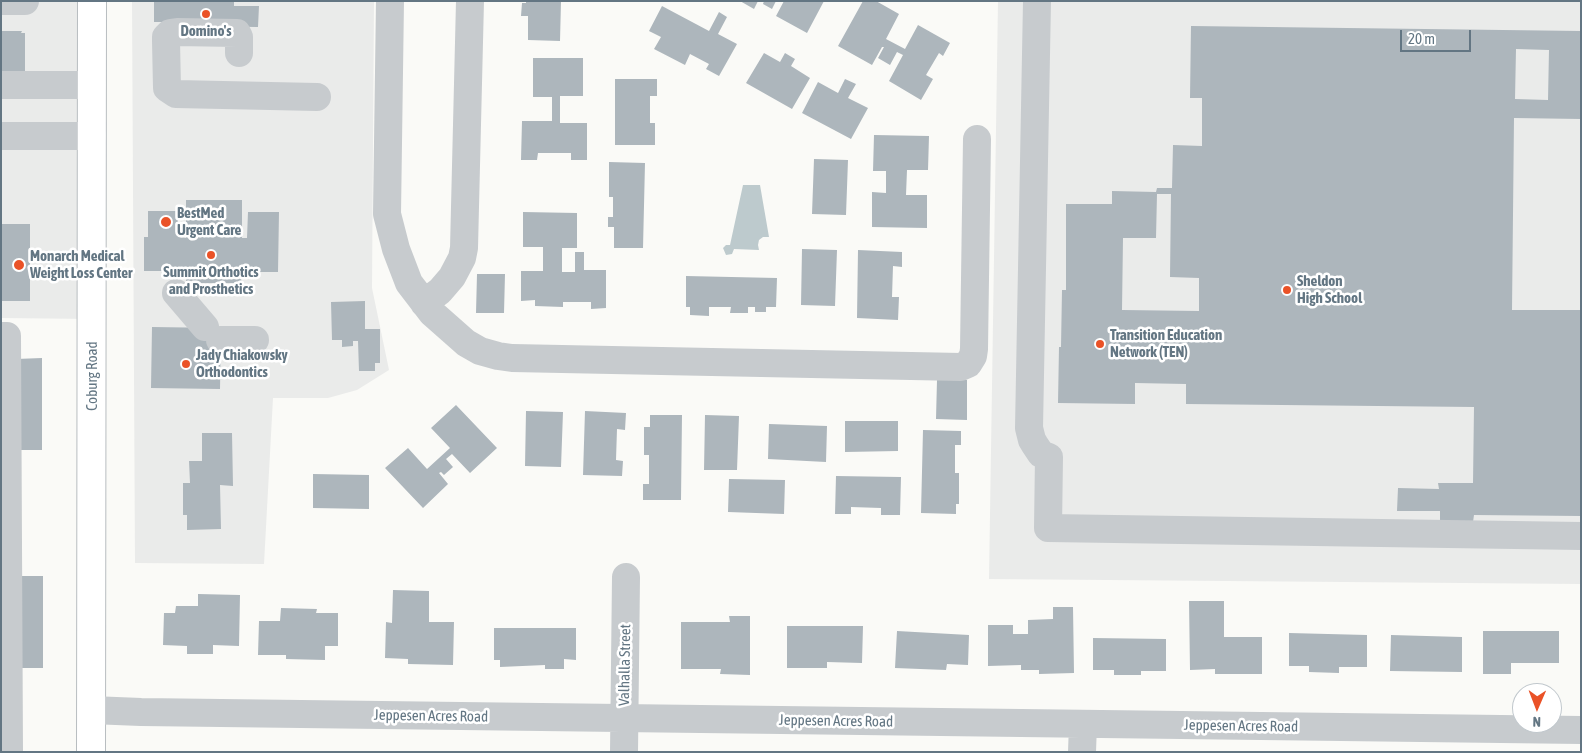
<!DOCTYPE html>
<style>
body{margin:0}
#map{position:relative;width:1582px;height:753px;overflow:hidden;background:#fafaf7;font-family:"Asap Condensed",sans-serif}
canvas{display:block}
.frame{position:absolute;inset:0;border:2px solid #637683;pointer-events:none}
.north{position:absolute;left:1512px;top:683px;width:50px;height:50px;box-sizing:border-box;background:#fff;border:1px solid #c1c8cd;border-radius:50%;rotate:181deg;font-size:14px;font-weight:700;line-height:20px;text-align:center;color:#637683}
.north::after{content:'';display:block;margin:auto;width:18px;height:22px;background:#ea5227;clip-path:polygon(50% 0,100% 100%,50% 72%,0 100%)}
.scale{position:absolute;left:1400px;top:30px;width:71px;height:22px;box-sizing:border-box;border:2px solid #637683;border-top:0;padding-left:6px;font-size:15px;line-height:18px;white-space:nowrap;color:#637683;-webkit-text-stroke:4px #fff;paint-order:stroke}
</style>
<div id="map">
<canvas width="1582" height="753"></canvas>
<div class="frame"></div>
<div class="north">N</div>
<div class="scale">20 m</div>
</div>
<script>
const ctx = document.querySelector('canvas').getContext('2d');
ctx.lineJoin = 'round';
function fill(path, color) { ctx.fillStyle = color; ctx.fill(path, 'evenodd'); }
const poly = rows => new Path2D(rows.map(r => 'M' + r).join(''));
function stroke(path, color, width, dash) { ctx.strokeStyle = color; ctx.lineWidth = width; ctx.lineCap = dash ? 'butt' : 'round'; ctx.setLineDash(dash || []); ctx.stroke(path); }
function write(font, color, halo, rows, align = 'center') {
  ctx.font = font + ' "Asap Condensed",sans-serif'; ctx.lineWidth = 5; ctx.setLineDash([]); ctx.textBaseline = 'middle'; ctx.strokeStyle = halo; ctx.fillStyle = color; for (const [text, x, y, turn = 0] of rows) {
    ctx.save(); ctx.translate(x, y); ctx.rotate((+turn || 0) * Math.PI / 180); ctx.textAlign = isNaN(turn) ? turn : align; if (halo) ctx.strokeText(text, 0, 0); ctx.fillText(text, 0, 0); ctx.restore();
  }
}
const built = poly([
 [1,1,92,1,92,319,1,318],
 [132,1,374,1,372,288,389,370,357,390,328,398,273,398,264,564,135,563],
 [998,1,1581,1,1581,584,989,579]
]);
const water = poly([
 [743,185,760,185,769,237,763,237,759,240,758,245,759,250,734,249,732,254,726,255,723,248,726,245,730,245]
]);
const building = poly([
 [154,1,234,1,234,6,259,6,258,27,172,26,172,22,154,22],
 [526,1,561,1,560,41,528,40,528,16,521,16,522,3,526,3],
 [740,1,758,1,754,9],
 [764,1,776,1,772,9,763,4],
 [784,1,824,1,807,33,776,16],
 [863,1,876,1,899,14,886,39,905,49,918,25,950,43,943,56,939,53,926,75,933,79,921,100,889,81,903,55,897,52,890,65,878,58,884,47,882,47,872,65,838,46],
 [662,6,709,31,719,12,727,17,718,34,737,44,719,76,706,69,709,64,690,54,685,65,654,49,661,37,649,31],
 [1191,26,1581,31,1581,119,1514,118,1512,310,1581,310,1581,516,1474,515,1473,522,1440,522,1440,511,1397,511,1398,488,1439,489,1438,483,1473,483,1474,407,1186,404,1186,384,1135,383,1135,404,1058,403,1059,347,1061,347,1062,290,1066,290,1066,204,1112,204,1112,191,1156,192,1157,188,1172,188,1173,145,1202,146,1202,98,1190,98],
 [1516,49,1549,50,1548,100,1515,99],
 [1157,194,1171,194,1170,277,1199,278,1199,311,1122,310,1123,238,1156,238],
 [1,31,22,31,21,33,25,33,25,73,1,73],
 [764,53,780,62,785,53,795,59,791,66,810,78,792,109,746,83],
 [533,58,583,58,583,96,560,96,560,123,587,123,587,160,571,160,571,153,538,153,537,160,521,160,522,121,552,121,552,97,533,97],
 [615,79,657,79,657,96,650,96,650,123,655,123,655,145,615,145],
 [845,79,856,84,848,98,868,108,851,139,802,113,818,82,838,93],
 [874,135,929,136,928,170,907,170,906,195,927,195,927,228,872,227,872,192,886,193,886,171,873,171],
 [814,159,848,160,846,215,812,214],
 [609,162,645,163,643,248,614,248,614,227,608,227,608,217,613,217,613,197,609,197],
 [186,200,242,200,242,238,247,238,248,212,279,212,278,272,242,272,241,283,186,283,186,271,144,271,144,237,148,237,148,211,178,211,178,237,186,238],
 [523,212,577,213,577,248,562,248,562,272,575,272,575,252,584,252,584,270,606,270,606,308,591,309,591,302,563,302,563,307,535,306,535,300,521,301,521,271,543,271,543,247,523,247],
 [1,224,30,224,30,301,1,301],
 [802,249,837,250,835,306,801,305],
 [858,250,902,252,902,267,893,266,892,297,899,297,898,320,857,318],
 [477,274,505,274,504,313,476,313],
 [686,276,777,278,776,307,766,307,766,312,755,312,755,307,748,307,748,313,730,313,731,307,709,307,709,316,690,315,690,307,686,307],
 [365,301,365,329,380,329,380,363,375,363,375,371,359,371,358,341,353,341,353,346,342,347,342,340,332,340,331,302],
 [152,327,221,328,220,389,151,388],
 [42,358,42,450,16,450,16,359],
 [937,380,967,380,967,420,936,419],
 [456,405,497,448,470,473,452,454,446,459,453,467,444,475,441,472,439,473,448,484,423,508,385,468,408,448,427,469,450,448,431,428],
 [526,411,563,412,561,467,525,466],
 [585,411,626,413,625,430,617,429,616,460,623,461,622,476,583,475],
 [650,415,682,415,681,500,643,500,643,484,649,484,649,455,644,455,644,427,650,427],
 [705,415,739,416,737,470,704,470],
 [845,421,898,421,898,451,845,452],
 [769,424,827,426,826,462,768,459],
 [923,430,961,431,961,445,955,445,955,473,959,473,959,504,956,504,956,514,921,513],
 [202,433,232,433,233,486,220,485,221,529,187,530,187,515,183,515,183,483,190,483,189,461,202,461],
 [313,474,369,475,369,509,313,508],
 [836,476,901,477,900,515,881,515,881,508,851,507,851,514,835,514],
 [729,479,785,480,784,514,728,512],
 [16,576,43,576,43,668,17,668],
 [393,590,429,591,429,622,454,622,453,665,408,664,408,659,385,658,386,622,392,623],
 [198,594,240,595,239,646,213,645,213,654,187,654,187,646,163,645,164,613,175,613,176,606,198,606],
 [1189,601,1224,601,1224,637,1262,637,1262,674,1215,674,1215,669,1190,670],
 [1053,607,1073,607,1074,673,1039,674,1039,670,1021,670,1021,665,988,666,988,625,1013,625,1013,634,1028,634,1028,620,1053,619],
 [281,608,317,609,316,613,338,613,338,646,325,646,325,660,286,659,286,655,258,655,259,621,280,621],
 [729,616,750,616,750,675,720,674,721,669,681,669,681,622,730,622],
 [787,626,863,626,862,663,827,662,827,668,787,668],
 [494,628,576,628,576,660,564,659,564,669,545,669,545,665,500,667,500,660,494,660],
 [897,631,969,635,968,665,947,664,946,670,895,668],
 [1483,631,1559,631,1559,663,1511,663,1511,674,1483,674],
 [1289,633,1367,635,1367,667,1339,667,1339,673,1309,672,1309,666,1289,666],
 [1391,635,1462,637,1462,672,1390,671],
 [1093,638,1166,639,1166,671,1141,671,1141,675,1114,675,1114,670,1093,670]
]);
const minor = poly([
 [1,1,25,1],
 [390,1,387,214,396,249,409,283,432,313,466,343,480,351,498,356,512,358,961,367,968,364,973,356,974,349,977,139],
 [1037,1,1029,428,1032,440,1035,445,1041,454,1049,457,1048,528,1581,536],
 [239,53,239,37,237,33,177,32,170,33,166,37,166,41,167,88,176,94,317,97],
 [1,85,92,85],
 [1,136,92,136],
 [176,293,205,327],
 [424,303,440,291,452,277,462,258,464,248,470,1],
 [1,336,7,336,9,752],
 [220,340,255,340],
 [91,710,141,712,1581,730],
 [624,752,626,577],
 [1082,752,1083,724]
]);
const major = poly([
 [91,752,92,1]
]);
const markers = [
 [206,14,5,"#ea5227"],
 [166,222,6,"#ea5227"],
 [211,255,5,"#ea5227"],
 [19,265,6,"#ea5227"],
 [1287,290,5,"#ea5227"],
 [1100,344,5,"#ea5227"],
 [186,364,5,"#ea5227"]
];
const poiNames = [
 ["Domino's",206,31,"center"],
 ["BestMed",177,213],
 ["Urgent Care",177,230],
 ["Monarch Medical",30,256],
 ["Weight Loss Center",30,273],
 ["Summit Orthotics",211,272,"center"],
 ["and Prosthetics",211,289,"center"],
 ["Sheldon",1297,281],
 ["High School",1297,298],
 ["Transition Education",1110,335],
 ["Network (TEN)",1110,352],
 ["Jady Chiakowsky",196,355],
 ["Orthodontics",196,372]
];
const streetNames = [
 ["Coburg Road",92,376,-90],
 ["Valhalla Street",625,665,-89],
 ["Jeppesen Acres Road",431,716,1],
 ["Jeppesen Acres Road",836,721,1],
 ["Jeppesen Acres Road",1241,726,1]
];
fill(built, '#eaebea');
fill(water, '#bdcacd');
fill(building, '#adb6bc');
stroke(major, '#b8bdc0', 30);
stroke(minor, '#c7cbce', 28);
stroke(major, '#fff', 28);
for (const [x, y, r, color] of markers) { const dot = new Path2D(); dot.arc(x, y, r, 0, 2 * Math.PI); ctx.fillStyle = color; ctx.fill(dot); stroke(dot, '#fff', 2); }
write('bold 15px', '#637683', '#fff', poiNames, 'left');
write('15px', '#637683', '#fff', streetNames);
</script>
